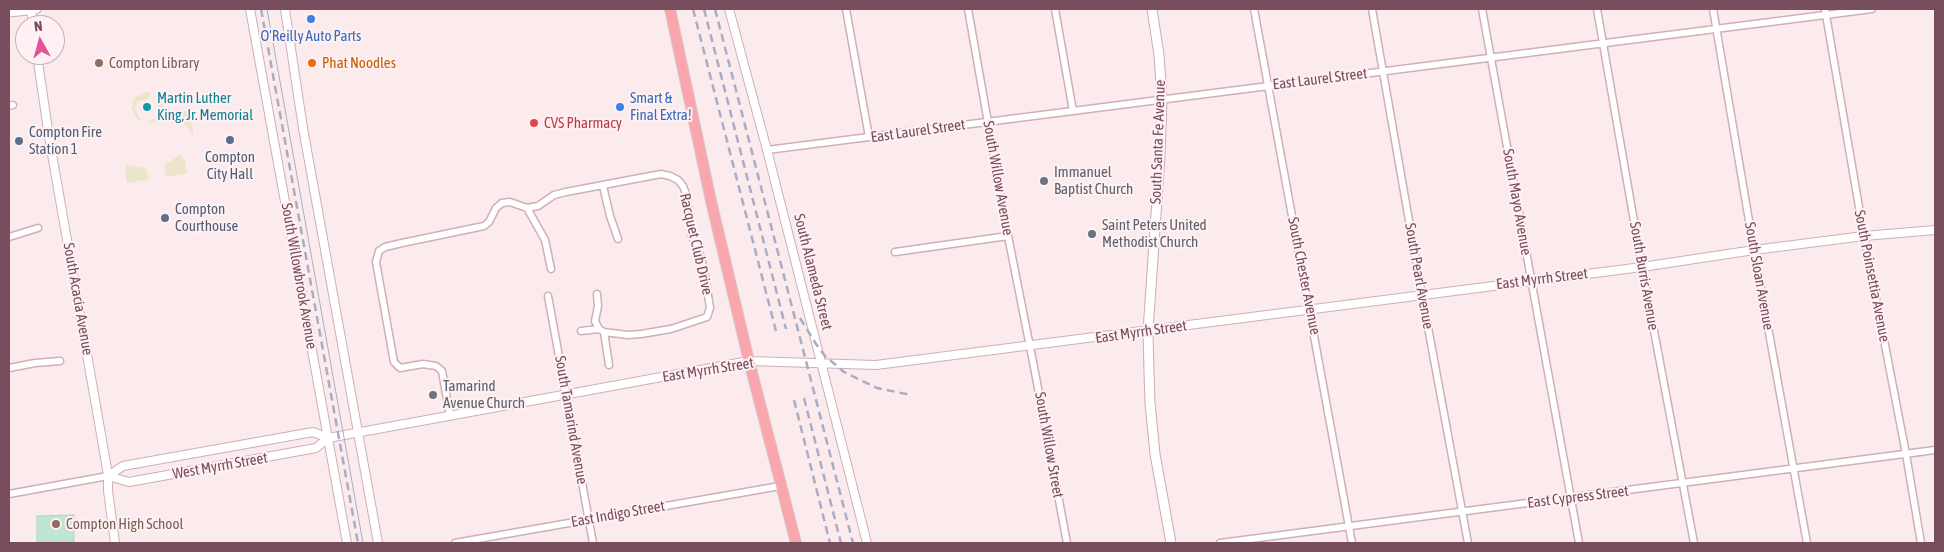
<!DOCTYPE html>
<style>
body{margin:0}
#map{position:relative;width:1944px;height:552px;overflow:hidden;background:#fcebed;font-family:"Asap Condensed",sans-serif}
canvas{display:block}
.frame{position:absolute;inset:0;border:10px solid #784d5d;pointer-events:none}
.north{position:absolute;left:15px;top:15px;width:50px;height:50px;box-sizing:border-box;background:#fff1f3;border:1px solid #c9afb7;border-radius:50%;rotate:353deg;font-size:14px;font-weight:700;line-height:20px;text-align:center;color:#784d5d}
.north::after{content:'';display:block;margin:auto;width:18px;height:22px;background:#e3539a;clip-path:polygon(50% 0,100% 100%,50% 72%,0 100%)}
</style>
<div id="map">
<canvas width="1944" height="552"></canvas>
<div class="frame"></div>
<div class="north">N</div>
</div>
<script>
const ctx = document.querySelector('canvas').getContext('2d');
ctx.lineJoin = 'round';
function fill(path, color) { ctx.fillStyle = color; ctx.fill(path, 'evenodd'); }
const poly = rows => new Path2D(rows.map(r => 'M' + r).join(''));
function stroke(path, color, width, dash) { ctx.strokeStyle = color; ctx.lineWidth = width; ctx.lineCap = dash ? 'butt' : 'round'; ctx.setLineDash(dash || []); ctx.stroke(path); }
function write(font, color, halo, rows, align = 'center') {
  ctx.font = font + ' "Asap Condensed",sans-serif'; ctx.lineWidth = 4; ctx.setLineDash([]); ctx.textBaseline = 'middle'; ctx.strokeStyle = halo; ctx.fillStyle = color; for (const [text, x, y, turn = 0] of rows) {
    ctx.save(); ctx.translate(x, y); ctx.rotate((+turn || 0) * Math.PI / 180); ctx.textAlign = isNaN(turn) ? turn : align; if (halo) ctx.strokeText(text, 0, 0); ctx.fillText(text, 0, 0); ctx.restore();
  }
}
const green = poly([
 [145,92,151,92,149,98,138,101,135,108,140,119,146,122,156,118,159,108,156,101,159,97,163,104,164,110,160,117,154,122,149,123,137,119,132,108,134,98],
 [183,111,193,111,194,114,191,115,194,136,187,127,182,123],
 [180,155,185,161,187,173,166,177,164,165],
 [127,165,146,168,149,179,127,183,125,172]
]);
const water = poly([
 [74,515,74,542,37,542,37,516,74,515]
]);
const minor = poly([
 [846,9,869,137],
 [968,9,1008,236,1034,367,1067,543],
 [1055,9,1073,111],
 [1254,9,1352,543],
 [1372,9,1422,295,1468,543],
 [1482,9,1579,543],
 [1597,9,1642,267,1694,543],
 [1713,9,1754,250,1807,543],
 [1825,9,1864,236,1906,454,1921,543],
 [9,106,13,105],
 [767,150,1872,9],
 [603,186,610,216,618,239],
 [527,208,545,240,551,269],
 [9,237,38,228],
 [895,252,1008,236],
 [597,294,598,306,595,321,599,329],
 [548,296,593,543],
 [604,332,609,365],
 [9,368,35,363,60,361],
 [450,416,442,371,436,366,423,364,400,368,394,362,376,262,379,251,385,247,402,243,484,226,489,222,496,208,502,203,510,202,527,208,538,206,554,195,566,192,661,174,670,176,678,180,683,186,686,194,692,236,700,255,704,270,710,308,707,317,671,329,641,334,628,335,604,332,599,329,581,331],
 [9,494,108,476],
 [455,543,780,486],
 [1220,543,1935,450]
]);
const tertiary = poly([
 [250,9,347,543],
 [285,9,303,128,378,543],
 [729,9,767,150,867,543],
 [31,10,33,25],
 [37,55,49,137,106,463,108,476,108,491,115,543],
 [108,476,129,482,316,448,328,438,749,361,876,365,1642,267,1754,250,1864,236,1935,230],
 [108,476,123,466,313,432,328,438]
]);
const secondary = poly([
 [1152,9,1159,55,1162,100,1160,156,1148,331,1149,372,1150,403,1155,454,1171,543],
 [9,12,36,9]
]);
const primary = poly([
 [670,9,711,201,749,361,796,543]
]);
const tram = poly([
 [267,9,363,543]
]);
const rail = poly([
 [261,9,358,543],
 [693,9,776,331],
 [704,9,786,329],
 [715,9,853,543],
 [800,318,816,344,825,356,844,372,877,388,911,395],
 [804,398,841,543],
 [794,400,830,543]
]);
const markers = [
 [311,19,5,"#3f7fe0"],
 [99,63,5,"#8d6e63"],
 [312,63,5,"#e8710a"],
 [147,107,5,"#0f9aa8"],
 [620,107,5,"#3f7fe0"],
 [534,123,5,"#e0444e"],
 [230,140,5,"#5c6f8a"],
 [19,141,5,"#5c6f8a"],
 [1044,181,5,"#6b7280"],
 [165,218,5,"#5c6f8a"],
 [1092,234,5,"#6b7280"],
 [433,395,5,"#6b7280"],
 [56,524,5,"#8d6e63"]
];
const shopNames = [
 ["O'Reilly Auto Parts",311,36],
 ["Smart &",630,98,"left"],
 ["Final Extra!",630,115,"left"]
];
const educationNames = [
 ["Compton Library",109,63],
 ["Compton High School",66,524]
];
const foodNames = [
 ["Phat Noodles",322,63]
];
const streetNames = [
 ["East Laurel Street",1320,79,-7],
 ["East Laurel Street",918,131,-8],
 ["South Santa Fe Avenue",1158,142,-88],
 ["South Willow Avenue",998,178,80],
 ["South Mayo Avenue",1517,202,80],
 ["Racquet Club Drive",696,244,77],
 ["South Alameda Street",813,272,76],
 ["South Willowbrook Avenue",299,276,80],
 ["South Chester Avenue",1304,276,79],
 ["South Pearl Avenue",1419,276,80],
 ["South Burris Avenue",1644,276,80],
 ["South Sloan Avenue",1759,276,80],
 ["South Poinsettia Avenue",1872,276,79],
 ["East Myrrh Street",1542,279,-7],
 ["South Acacia Avenue",78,299,80],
 ["East Myrrh Street",1141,332,-8],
 ["East Myrrh Street",708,370,-9],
 ["South Tamarind Avenue",571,420,80],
 ["South Willow Street",1049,445,80],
 ["West Myrrh Street",220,466,-10],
 ["East Cypress Street",1578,497,-7],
 ["East Indigo Street",618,514,-10]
];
const cultureNames = [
 ["Martin Luther",157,98],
 ["King, Jr. Memorial",157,115]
];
const healthNames = [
 ["CVS Pharmacy",544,123]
];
const serviceNames = [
 ["Compton Fire",29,132],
 ["Station 1",29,149],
 ["Compton",230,157,"center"],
 ["City Hall",230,174,"center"],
 ["Compton",175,209],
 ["Courthouse",175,226]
];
const worshipNames = [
 ["Immanuel",1054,172],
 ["Baptist Church",1054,189],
 ["Saint Peters United",1102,225],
 ["Methodist Church",1102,242],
 ["Tamarind",443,386],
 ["Avenue Church",443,403]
];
fill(green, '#ebe6c9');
fill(water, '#bfe6d0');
stroke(water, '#a5d8bb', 1);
stroke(minor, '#cfafb9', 9);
stroke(tertiary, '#cfafb9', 10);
stroke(secondary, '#cfabb5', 11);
stroke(primary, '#d6cace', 12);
stroke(minor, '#fff', 6);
stroke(tertiary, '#fff', 8);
stroke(secondary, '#fff', 9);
stroke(primary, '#f9a6ad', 10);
stroke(tram, '#a8adc7', 1);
stroke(rail, '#a8adc7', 2.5, [8, 5]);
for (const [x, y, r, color] of markers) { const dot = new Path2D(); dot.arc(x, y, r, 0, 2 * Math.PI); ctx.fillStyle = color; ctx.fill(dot); stroke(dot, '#fff1f3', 2); }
write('15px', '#366cbe', '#fff1f3', shopNames);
write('15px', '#785e54', '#fff1f3', educationNames, 'left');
write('15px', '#c56008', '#fff1f3', foodNames, 'left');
write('15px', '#784d5d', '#fff1f3', streetNames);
write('15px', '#0d838f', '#fff1f3', cultureNames, 'left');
write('15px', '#be3a42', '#fff1f3', healthNames, 'left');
write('15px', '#4e5e75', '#fff1f3', serviceNames, 'left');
write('15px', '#5b616d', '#fff1f3', worshipNames, 'left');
</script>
